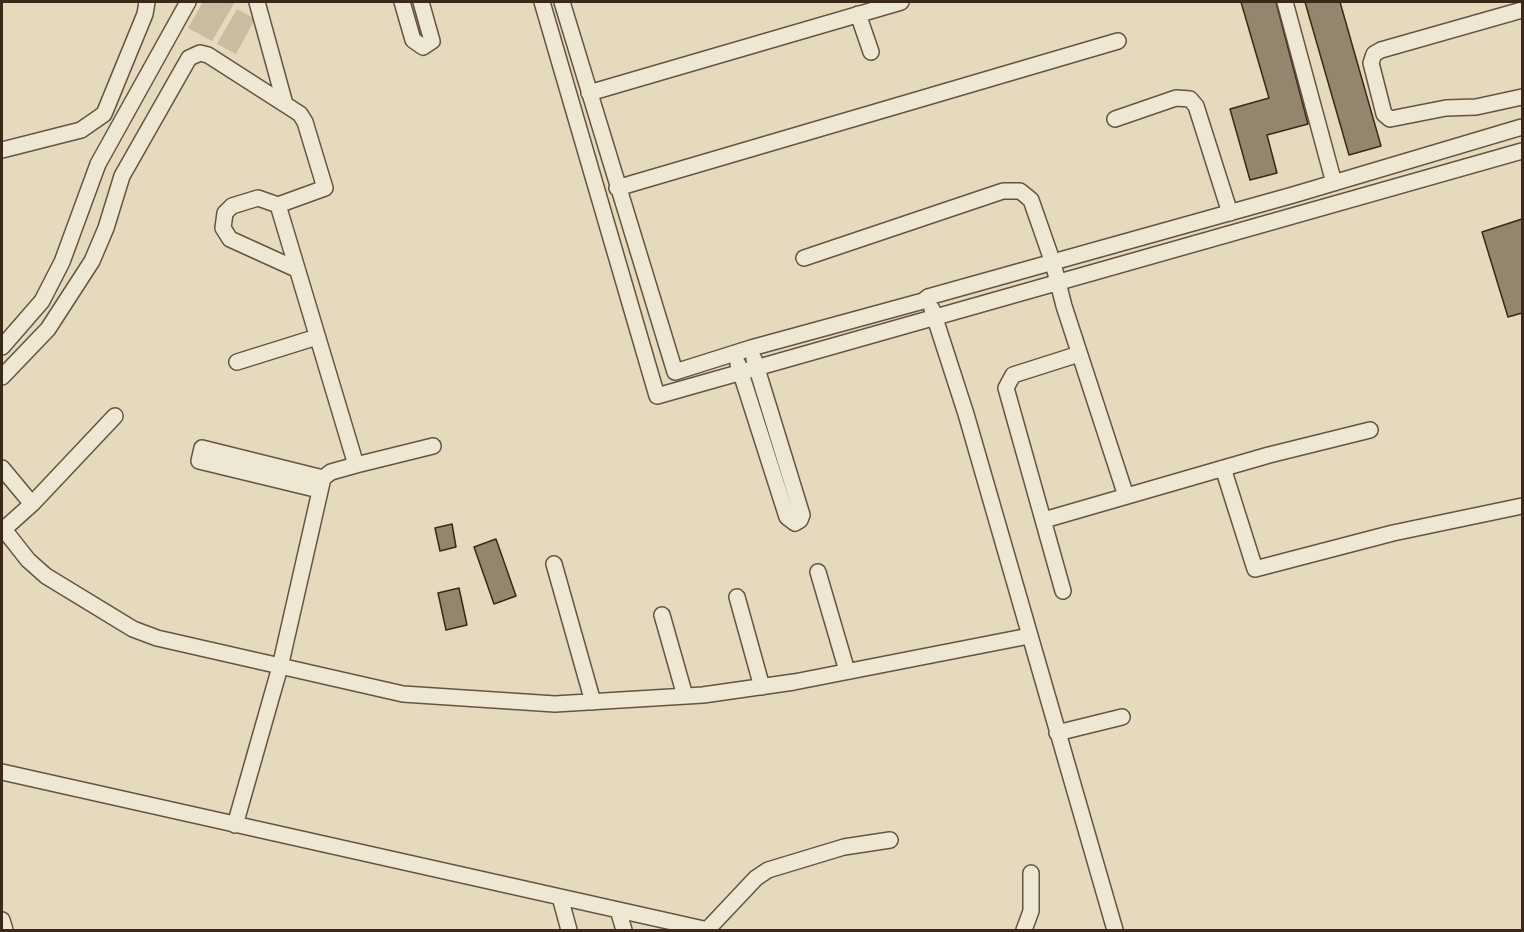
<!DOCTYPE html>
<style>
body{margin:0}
#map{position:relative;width:1524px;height:932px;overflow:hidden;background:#e5dabd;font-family:"Gentium Book Plus",serif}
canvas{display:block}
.frame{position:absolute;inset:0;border:3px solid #3a2819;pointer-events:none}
</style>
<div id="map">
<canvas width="1524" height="932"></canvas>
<div class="frame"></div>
</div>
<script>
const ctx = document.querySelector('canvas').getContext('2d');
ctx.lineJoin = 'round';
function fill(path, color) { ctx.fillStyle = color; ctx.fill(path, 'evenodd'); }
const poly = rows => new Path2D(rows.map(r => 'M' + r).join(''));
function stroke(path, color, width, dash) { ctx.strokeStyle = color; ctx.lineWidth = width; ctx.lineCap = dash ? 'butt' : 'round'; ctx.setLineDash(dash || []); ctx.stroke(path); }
const green = poly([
 [203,2,235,2,212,41,188,28],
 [237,9,255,19,236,54,217,44]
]);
const building = poly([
 [1241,2,1276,2,1308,124,1267,135,1277,173,1250,180,1230,109,1269,98,1241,2],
 [1305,2,1340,2,1381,146,1349,155,1305,2],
 [1522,219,1522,313,1508,317,1482,232,1522,219],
 [452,524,456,547,440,551,435,528,452,524],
 [496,539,516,596,494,604,474,547,496,539],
 [459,588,467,625,446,630,438,593,459,588]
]);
const minor = poly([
 [257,2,285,104],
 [402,2,413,40,423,47,432,41,421,2],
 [542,2,657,396,1522,151],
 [562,2,675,372,751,348,923,301,928,297,1293,195,1522,127],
 [1285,2,1334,183],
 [1522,10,1381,50,1374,54,1371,63,1384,114,1390,119,1446,108,1476,107,1522,97],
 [858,14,871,52],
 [589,93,901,2],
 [1115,119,1176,98,1190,99,1196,106,1230,213],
 [2,150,81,130,104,114,145,14,147,2],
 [617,188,1118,41],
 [278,205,258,198,232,206,225,213,223,228,230,239,296,269],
 [804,258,1003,191,1020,191,1025,195,1031,200,1053,263,1064,306,1126,496],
 [932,309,966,414,1115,930],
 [2,347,42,301,62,262,98,164,188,2],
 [237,362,317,337],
 [738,364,787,517,795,523,800,520,802,515,754,359],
 [2,377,48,329,92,261,106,228,122,176,189,58,200,53,208,55,300,114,305,122,325,188,278,205,356,465],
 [2,468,32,504,3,530],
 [1223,468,1255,569,1393,533,1522,506],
 [319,490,199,461,202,448,323,478],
 [32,504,115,416],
 [1044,520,1269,455,1370,430],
 [2,527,28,560,46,576,133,629,157,638,403,694,555,704,703,695,794,682,1029,636],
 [554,564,593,702],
 [818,572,847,671],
 [1063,591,1006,388,1013,375,1079,354],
 [737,597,762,687],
 [662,615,685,696],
 [1057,733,1122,717],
 [2,772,708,930],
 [235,825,280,667,323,478,331,472,356,465,433,446],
 [560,897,569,930],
 [618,910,624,930],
 [2,920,5,930],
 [707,930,756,878,768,870,844,847,890,840],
 [1024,930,1031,911,1031,873]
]);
fill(green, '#c8bca1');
fill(building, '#93856e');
stroke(building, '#3a2819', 1.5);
stroke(minor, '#655442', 18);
stroke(minor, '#eee7d4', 15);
</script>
